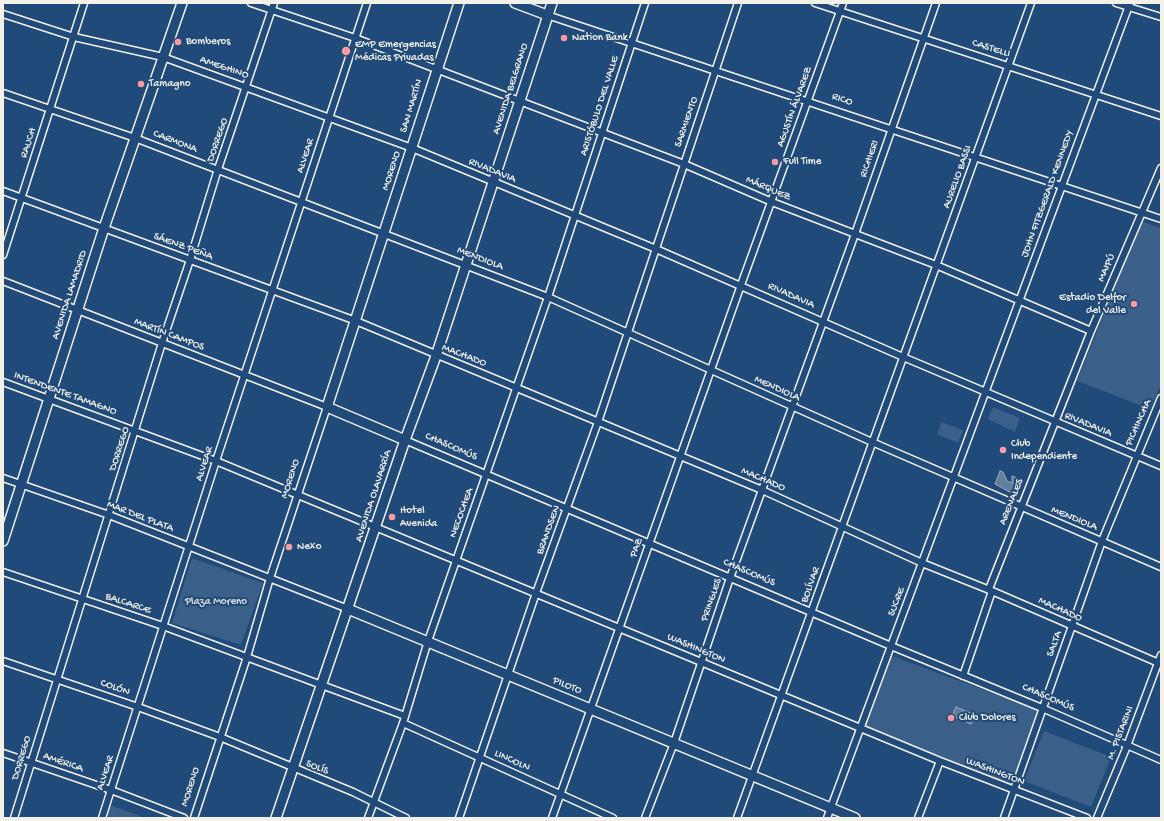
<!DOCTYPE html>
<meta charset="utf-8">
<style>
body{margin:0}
#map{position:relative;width:1164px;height:821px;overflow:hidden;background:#1f4a7a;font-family:"Gochi Hand",sans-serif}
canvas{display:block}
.frame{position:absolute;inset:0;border:4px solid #f4f1e8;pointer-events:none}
</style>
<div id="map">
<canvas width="1164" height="821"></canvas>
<div class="frame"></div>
</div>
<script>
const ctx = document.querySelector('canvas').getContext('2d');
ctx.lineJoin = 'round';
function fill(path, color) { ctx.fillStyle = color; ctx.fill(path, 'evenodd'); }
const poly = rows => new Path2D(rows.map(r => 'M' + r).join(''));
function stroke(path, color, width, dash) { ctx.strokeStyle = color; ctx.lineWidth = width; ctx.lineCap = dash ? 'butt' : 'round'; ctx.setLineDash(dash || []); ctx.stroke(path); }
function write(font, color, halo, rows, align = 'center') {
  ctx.font = font + ' "Gochi Hand",sans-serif'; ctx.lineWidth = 4; ctx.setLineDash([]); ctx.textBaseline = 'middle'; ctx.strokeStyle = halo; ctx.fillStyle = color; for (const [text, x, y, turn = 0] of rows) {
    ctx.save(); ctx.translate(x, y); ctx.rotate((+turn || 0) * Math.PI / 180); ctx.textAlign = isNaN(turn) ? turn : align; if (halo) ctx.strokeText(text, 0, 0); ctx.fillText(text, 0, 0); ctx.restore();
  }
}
const green = poly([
 [1141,221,1161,228,1161,385,1150,409,1077,381],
 [993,407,1020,418,1015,432,988,419],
 [942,422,963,430,958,443,937,434],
 [192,558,263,583,241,645,172,623],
 [889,655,1039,710,1012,785,862,726],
 [1044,731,1111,757,1091,807,1024,781],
 [107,804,146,818,103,818]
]);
const water = poly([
 [1000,471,1003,472,1007,481,1012,483,1012,476,1020,479,1013,494,995,484,1000,471],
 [956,707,975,715,971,724,952,716,956,707]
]);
const street = poly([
 [251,3,355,38,684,164,772,202,936,265,1091,331],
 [815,3,1161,116],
 [1116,3,1161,17],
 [3,14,74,37,163,57,412,148,656,249,903,357,1161,466],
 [547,15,1161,219],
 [3,93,135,138,548,297,872,442,1161,567],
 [3,191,356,321,762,490,922,563,992,591,1161,664],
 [3,255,84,3],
 [3,281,327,407,270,578,247,657,194,818],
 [3,382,216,461,940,761,1087,818],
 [405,440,891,646,1042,708,1161,760],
 [3,478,109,515,348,609],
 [3,572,163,626,405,716],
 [989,589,1091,331,1161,168],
 [3,661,138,707,220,737,353,792,406,818],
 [963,676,992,591],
 [403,723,613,818],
 [3,753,111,790,184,818],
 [14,818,162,343,190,260,218,169,274,3],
 [102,818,216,461,367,3],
 [368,818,403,723,428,641,548,297,645,3],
 [459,818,536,593,598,422,738,3],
 [552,818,741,285,843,3],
 [645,818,674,743,730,578,855,234,936,3],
 [737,818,1031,3],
 [827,818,1130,3],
 [918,818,940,761],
 [1004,818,1102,541,1161,398],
 [1097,818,1127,746,1161,655]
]);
const secondary = poly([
 [515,3,547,15],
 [405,440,327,407,459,3],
 [3,541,104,228,182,3],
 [348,609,855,818],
 [276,818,405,440,436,356,552,3]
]);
const markers = [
 [564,38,4,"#ff9aa2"],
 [178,42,4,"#ff9aa2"],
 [346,51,5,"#ff9aa2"],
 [141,84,4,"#ff9aa2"],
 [775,162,4,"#ff9aa2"],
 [1134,304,4,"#ff9aa2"],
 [1003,450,4,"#ff9aa2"],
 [392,517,4,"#ff9aa2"],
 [289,547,4,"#ff9aa2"],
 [951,718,4,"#ff9aa2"]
];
const poiNames = [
 ["Nation Bank",572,38],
 ["Bomberos",186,42],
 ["EMP Emergencias",355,45],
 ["Médicas Privadas",355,58],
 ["Tamagno",149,84],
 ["Full Time",783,162],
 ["Estadio Delfor",1126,298,"right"],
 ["del Valle",1126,311,"right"],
 ["Club",1011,444],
 ["Independiente",1011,457],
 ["Hotel",400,511],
 ["Avenida",400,524],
 ["Nexo",297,547],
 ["Club Dolores",959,718]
];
const streetNames = [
 ["CASTELLI",991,49,17],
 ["AMEGHINO",224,68,19],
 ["AVENIDA BELGRANO",511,89,-72],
 ["RICO",842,100,18],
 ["SAN MARTÍN",412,106,-73],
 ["ARISTÓBULO DEL VALLE",600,106,-72],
 ["AGUSTÍN ÁLVAREZ",795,107,-70],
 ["SARMIENTO",687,122,-71],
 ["DORREGO",218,140,-71],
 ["CARMONA",175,142,21],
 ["RAUCH",29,143,-72],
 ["ALVEAR",306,156,-72],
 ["RICHIERI",870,159,-71],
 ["MORENO",392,171,-72],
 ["RIVADAVIA",492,171,22],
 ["AURELIO BASSI",958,177,-70],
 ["MÁRQUEZ",768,189,23],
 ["JOHN FITZGERALD KENNEDY",1048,194,-70],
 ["SÁENZ PEÑA",183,247,20],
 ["MENDIOLA",480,259,21],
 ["MAIPÚ",1107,268,-67],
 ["AVENIDA LAMADRID",70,295,-72],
 ["RIVADAVIA",791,296,24],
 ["MARTÍN CAMPOS",169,335,21],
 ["MACHADO",464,356,21],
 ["MENDIOLA",777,389,24],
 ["INTENDENTE TAMAGNO",65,394,20],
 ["PICHINCHA",1139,423,-66],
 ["RIVADAVIA",1088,425,22],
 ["CHASCOMÚS",451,447,23],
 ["DORREGO",120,449,-72],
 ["ALVEAR",205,464,-72],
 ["MORENO",291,479,-72],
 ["MACHADO",763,480,23],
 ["AVENIDA OLAVARRÍA",374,496,-72],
 ["ARENALES",1012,502,-68],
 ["NECOCHEA",462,513,-70],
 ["MAR DEL PLATA",140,517,21],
 ["MENDIOLA",1074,519,22],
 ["BRANDSEN",549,530,-70],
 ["PAZ",637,548,-70],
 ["CHASCOMÚS",749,573,23],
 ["BOLÍVAR",811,585,-70],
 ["PRINGLES",712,600,-71],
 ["SUCRE",897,602,-69],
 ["BALCARCE",128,604,18],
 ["MACHADO",1060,610,24],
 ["SALTA",1055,644,-70],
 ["WASHINGTON",696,649,23],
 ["PILOTO",567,686,22],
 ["COLÓN",115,688,19],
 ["CHASCOMÚS",1048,698,23],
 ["M. PISTARINI",1121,733,-69],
 ["DORREGO",22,758,-73],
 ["LINCOLN",512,761,24],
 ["AMÉRICA",63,763,19],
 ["SOLÍS",317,768,21],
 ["WASHINGTON",995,772,21],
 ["ALVEAR",106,773,-72],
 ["MORENO",191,787,-72]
];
const parkNames = [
 ["Plaza Moreno",216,602]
];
fill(green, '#3a5f88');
fill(water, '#627e9d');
stroke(water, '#9cacbb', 1);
stroke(street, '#f4f1e8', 9);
stroke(secondary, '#f4f1e8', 12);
stroke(street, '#1f4a7a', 6);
stroke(secondary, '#1f4a7a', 9);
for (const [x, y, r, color] of markers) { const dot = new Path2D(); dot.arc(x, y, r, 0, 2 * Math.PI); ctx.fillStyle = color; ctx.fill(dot); stroke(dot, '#1f4a7a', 1.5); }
write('11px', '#f4f1e8', '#1f4a7a', poiNames, 'left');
write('11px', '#f4f1e8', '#1f4a7a', streetNames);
write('11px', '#e1e2de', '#1f4a7a', parkNames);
</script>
